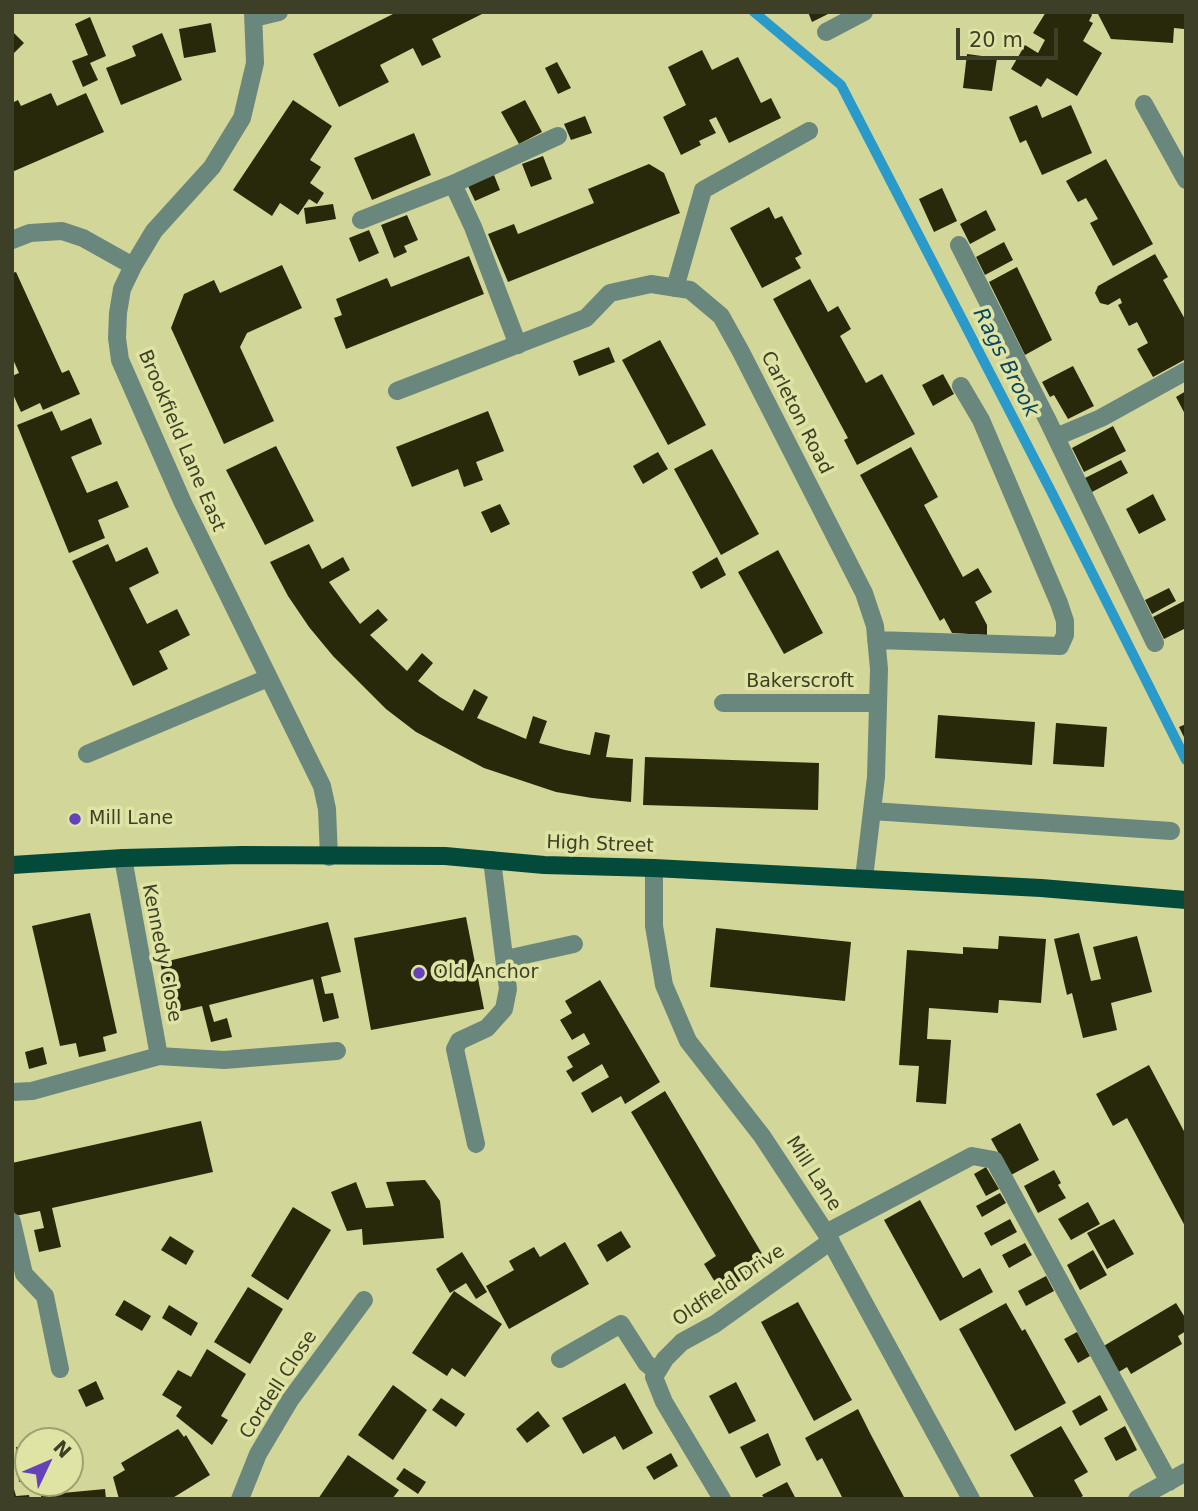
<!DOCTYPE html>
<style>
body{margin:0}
#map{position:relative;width:1198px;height:1511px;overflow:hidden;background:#d2d799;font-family:"DejaVu Sans",sans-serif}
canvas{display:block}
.frame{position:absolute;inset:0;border:14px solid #3d3f26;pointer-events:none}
.north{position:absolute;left:14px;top:1427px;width:70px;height:70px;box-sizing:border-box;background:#dfe4a5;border:2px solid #9ea272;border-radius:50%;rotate:46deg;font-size:19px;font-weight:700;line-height:28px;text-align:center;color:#3d3f26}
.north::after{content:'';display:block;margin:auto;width:24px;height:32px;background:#6541ba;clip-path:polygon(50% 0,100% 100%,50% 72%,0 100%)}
.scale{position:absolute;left:956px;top:28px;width:102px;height:32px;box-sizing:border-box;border:4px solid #3d3f26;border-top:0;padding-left:9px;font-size:21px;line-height:24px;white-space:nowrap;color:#3d3f26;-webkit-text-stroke:5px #dfe4a5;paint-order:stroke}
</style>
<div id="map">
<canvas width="1198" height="1511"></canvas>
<div class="frame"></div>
<div class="north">N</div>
<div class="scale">20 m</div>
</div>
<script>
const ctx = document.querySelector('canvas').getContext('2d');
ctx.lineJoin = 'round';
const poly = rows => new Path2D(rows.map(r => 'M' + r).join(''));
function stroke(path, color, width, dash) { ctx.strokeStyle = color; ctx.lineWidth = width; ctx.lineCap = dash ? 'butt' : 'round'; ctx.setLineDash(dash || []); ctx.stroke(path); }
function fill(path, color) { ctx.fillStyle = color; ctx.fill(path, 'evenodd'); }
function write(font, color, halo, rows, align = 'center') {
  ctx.font = font + ' "DejaVu Sans",sans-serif'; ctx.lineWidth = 7; ctx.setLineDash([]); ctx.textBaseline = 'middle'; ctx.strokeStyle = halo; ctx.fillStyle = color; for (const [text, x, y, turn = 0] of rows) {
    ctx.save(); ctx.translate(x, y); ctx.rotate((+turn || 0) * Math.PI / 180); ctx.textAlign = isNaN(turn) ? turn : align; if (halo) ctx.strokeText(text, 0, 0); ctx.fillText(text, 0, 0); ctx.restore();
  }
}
const stream = poly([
 [754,12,841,85,1052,493,1186,760]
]);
const building = poly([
 [397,12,486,12,432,39,441,57,422,66,413,48,380,65,389,82,339,107,313,54],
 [808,12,832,12,812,22],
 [1046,12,1090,12,1092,15,1089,21,1093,23,1083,41,1102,53,1077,96,1047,78,1041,87,1011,69,1025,45,1038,53,1045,40,1033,33],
 [1097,12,1186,12,1186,25,1184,29,1174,28,1173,43,1111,39],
 [90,17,106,56,90,63,98,80,83,87,72,61,88,55,75,24],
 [211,23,216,52,184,58,179,29],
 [12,31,24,43,12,55],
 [162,33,182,80,121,105,106,68,136,56,132,46],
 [702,50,712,70,738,57,761,103,771,98,781,118,729,143,716,117,709,120,716,133,699,141,701,145,681,155,663,117,686,105,668,67],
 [967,54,997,58,992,91,963,88],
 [557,62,571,88,558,94,545,68],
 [51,93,57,106,86,93,104,132,12,172,12,103,18,100,21,106],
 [293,100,332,126,310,160,321,167,310,183,324,193,317,204,309,199,298,215,280,203,272,216,233,190],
 [525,100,542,132,519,144,501,112],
 [1037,105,1042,118,1071,105,1092,153,1042,175,1026,140,1020,143,1009,117],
 [585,116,592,133,571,140,564,124],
 [414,133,431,175,372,200,354,158],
 [543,156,552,179,531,187,522,164],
 [1106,159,1153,244,1113,266,1090,223,1098,219,1086,198,1078,202,1066,181],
 [649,164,664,173,680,213,508,282,488,234,514,224,518,234,594,203,588,189],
 [494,175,500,190,475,201,468,186],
 [942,188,957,221,934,232,919,199],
 [333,204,336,219,306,224,304,208],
 [769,207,775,219,782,216,802,254,795,258,801,268,762,288,730,228],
 [986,210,996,230,970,244,960,224],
 [407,215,418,240,404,246,407,252,394,258,381,225],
 [369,230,379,253,359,262,349,238],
 [1004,242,1013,260,985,275,976,257],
 [1155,254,1168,277,1163,280,1186,321,1186,359,1153,377,1137,349,1148,343,1137,322,1129,326,1118,305,1122,303,1120,298,1108,305,1100,303,1095,293,1098,286],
 [469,256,484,294,346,349,334,318,342,315,336,299,387,278,391,287],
 [282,265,302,308,247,333,240,347,274,421,224,444,171,328,184,294,214,280,220,293],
 [1017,267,1052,340,1025,355,989,282],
 [16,272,62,373,69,370,80,394,43,410,40,403,21,412,12,392,12,376,19,373,12,357,12,273],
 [810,279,828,312,838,306,851,329,840,336,866,383,882,374,915,434,857,465,844,440,848,438,773,299],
 [660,340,706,425,668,445,622,360],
 [609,347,615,362,579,376,573,361],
 [1073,366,1094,406,1068,419,1054,395,1050,397,1042,382],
 [943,374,954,394,933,406,922,385],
 [1186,391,1186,416,1176,397],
 [52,411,61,431,91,418,102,444,71,457,87,493,117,481,129,507,98,520,105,538,69,553,17,425],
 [488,411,504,451,476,462,483,480,464,487,458,469,412,487,396,447],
 [1113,426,1126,451,1084,472,1072,448],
 [276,446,314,521,265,545,226,470],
 [911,447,938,497,924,505,963,577,978,568,992,592,975,602,987,625,987,635,952,633,944,618,940,621,860,475],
 [712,449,759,534,721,555,674,469],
 [658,452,668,469,643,484,633,466],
 [1121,460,1128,473,1092,492,1085,478],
 [1153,494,1166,520,1139,534,1126,509],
 [500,504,510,524,491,533,481,512],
 [108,544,116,562,147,547,159,573,129,588,147,624,177,609,190,635,159,651,168,669,133,686,72,561],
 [309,544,322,569,343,557,350,570,329,582,344,603,360,624,378,609,388,620,370,635,407,671,422,653,433,663,418,681,440,697,463,711,474,689,488,697,477,718,526,739,533,716,547,721,539,743,565,750,590,755,595,732,610,735,606,757,633,759,631,802,592,798,556,792,484,768,416,732,386,709,333,656,309,627,288,596,270,562],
 [778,550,823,633,784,654,738,572],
 [717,557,726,575,701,589,692,572],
 [1169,588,1176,601,1152,614,1145,600],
 [1186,600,1186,628,1164,639,1153,617],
 [938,715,1035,722,1032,765,935,758],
 [1056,723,1107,727,1104,767,1053,764],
 [1186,724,1186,741,1179,727],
 [645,757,819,763,818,810,643,805],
 [90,913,117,1033,103,1037,106,1051,79,1057,76,1043,60,1046,32,926],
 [466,917,484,1009,371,1030,354,938],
 [328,922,341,972,321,977,325,994,333,993,339,1018,323,1022,313,979,209,1005,214,1022,227,1018,232,1037,211,1042,202,1006,173,1013,160,963],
 [716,928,851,942,845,1001,710,987],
 [1079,933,1091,981,1101,979,1093,947,1137,936,1152,992,1111,1003,1117,1030,1083,1038,1072,993,1067,995,1054,939],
 [999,936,1046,939,1041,1003,999,1000,998,1013,929,1008,927,1039,951,1040,946,1104,916,1102,919,1066,899,1065,907,950,963,954,963,947,998,949],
 [600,980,660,1082,625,1104,621,1096,592,1113,581,1093,609,1077,602,1064,573,1082,566,1071,573,1067,567,1057,590,1044,584,1033,572,1040,560,1020,572,1013,565,1001],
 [43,1047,47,1064,29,1069,25,1052],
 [1149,1065,1186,1135,1186,1228,1127,1118,1113,1126,1096,1094],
 [665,1091,764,1257,754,1263,758,1271,721,1292,704,1264,716,1256,631,1112],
 [201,1121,213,1172,52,1208,61,1247,39,1252,34,1230,44,1228,40,1211,15,1216,12,1202,12,1163],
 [1020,1123,1039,1160,1011,1175,991,1139],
 [986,1167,999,1189,986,1196,974,1174],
 [1054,1170,1061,1183,1058,1185,1066,1198,1038,1213,1024,1186],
 [425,1180,440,1201,444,1238,363,1245,362,1229,347,1231,331,1192,356,1182,366,1208,394,1206,386,1182],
 [1000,1193,1006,1203,982,1217,976,1206],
 [920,1200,963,1278,980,1268,993,1292,940,1321,884,1220],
 [1088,1202,1100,1224,1071,1240,1058,1219],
 [293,1207,331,1230,288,1300,251,1276],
 [1010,1219,1017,1232,991,1246,984,1233],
 [1114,1219,1134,1254,1107,1269,1087,1233],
 [621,1231,631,1247,607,1262,597,1245],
 [170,1236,194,1251,186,1265,161,1250],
 [565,1242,589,1284,509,1329,486,1286,514,1270,509,1261,534,1247,540,1257],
 [1025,1243,1032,1255,1009,1268,1002,1255],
 [1093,1250,1107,1275,1080,1290,1067,1265],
 [462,1252,487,1292,476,1299,466,1283,450,1293,436,1269],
 [1046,1276,1054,1291,1026,1306,1018,1291],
 [248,1287,283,1309,250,1364,214,1342],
 [454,1291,502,1324,465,1377,452,1368,447,1376,412,1353],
 [124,1300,151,1316,142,1331,115,1315],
 [798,1302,852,1400,814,1421,761,1322],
 [1006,1303,1022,1331,1025,1329,1066,1403,1015,1431,959,1329],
 [1176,1303,1186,1319,1186,1331,1178,1336,1182,1344,1131,1374,1127,1367,1117,1373,1102,1347],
 [169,1305,198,1323,191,1336,162,1318],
 [1077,1332,1090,1356,1078,1363,1064,1339],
 [207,1349,246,1374,221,1416,228,1420,212,1445,176,1416,182,1407,162,1395,178,1370,191,1377],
 [96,1381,104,1399,86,1407,78,1390],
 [736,1382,756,1421,729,1434,709,1396],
 [625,1383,653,1433,623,1450,615,1436,583,1454,562,1418],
 [393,1385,427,1410,393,1460,358,1435],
 [1100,1395,1108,1410,1080,1426,1072,1411],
 [441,1398,465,1414,456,1427,432,1410],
 [858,1409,870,1433,905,1499,843,1499,822,1458,817,1461,805,1438],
 [538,1411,550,1426,527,1443,516,1429],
 [1061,1426,1088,1472,1074,1480,1083,1496,1078,1499,1035,1499,1010,1455],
 [1125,1426,1137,1450,1116,1461,1104,1438],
 [178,1429,184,1437,186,1435,210,1475,171,1499,119,1499,113,1477,125,1470,121,1463],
 [768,1433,781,1465,756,1478,740,1447],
 [28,1446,28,1481,19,1482,16,1447],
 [671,1453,678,1466,654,1480,646,1467],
 [348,1455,399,1490,392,1499,318,1499],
 [404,1468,426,1482,418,1494,396,1479],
 [12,1482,16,1496,29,1495,30,1499,12,1499],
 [787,1482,796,1499,765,1499,762,1495],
 [105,1489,106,1499,41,1499,41,1495]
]);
const minor = poly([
 [253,12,255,63,242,118,212,167,154,231,133,266,122,289,118,313,117,338,120,360,183,503,322,786,327,809,329,857],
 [254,18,279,12],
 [826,32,864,12],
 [1144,104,1186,180],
 [453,184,473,227,518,345],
 [361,220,453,184,558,136],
 [12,240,30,233,62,231,83,238,133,266],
 [959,245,1048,421,1155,643],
 [675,288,703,190,809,131],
 [397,391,586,318,610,293,651,284,690,290,721,316,741,352,864,593,875,626,879,669,876,777,864,878],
 [1056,437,1101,418,1186,371],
 [876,640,1060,646,1065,635,1065,621,1059,603,981,420,961,386],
 [723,703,878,703],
 [87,754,268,678],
 [872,811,1171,831],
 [123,858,159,1056],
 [654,868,654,926,664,985,688,1041,762,1136,826,1233,971,1499],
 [506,959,574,944],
 [12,1092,32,1091,159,1056,224,1060,337,1051],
 [476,1144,455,1049,459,1041,487,1028,504,1009,508,989,492,860],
 [12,1222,24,1274,45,1296,60,1369],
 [826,1233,972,1156,994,1160,1169,1482],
 [560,1359,621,1324,646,1363,657,1372],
 [240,1499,258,1454,290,1400,364,1300],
 [722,1499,664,1402,654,1377,665,1359,682,1342,715,1324,831,1241],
 [1137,1499,1186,1472]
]);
const major = poly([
 [12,865,123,858,242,855,445,856,544,865,654,868,1041,888,1186,900]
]);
const markers = [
 [75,819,7,"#6541ba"],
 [419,973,7,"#6541ba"]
];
const streetNames = [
 ["Carleton Road",796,413,63],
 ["Brookfield Lane East",181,441,67],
 ["Bakerscroft",800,682],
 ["High Street",600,845,2],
 ["Kennedy Close",161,953,79],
 ["Mill Lane",813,1174,57],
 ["Oldfield Drive",729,1286,-34],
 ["Cordell Close",279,1385,-57]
];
const poiNames = [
 ["Mill Lane",89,819],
 ["Old Anchor",433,973]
];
const waterNames = [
 ["Rags Brook",1005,363,63]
];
stroke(stream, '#299ac9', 10);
fill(building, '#28290a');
stroke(minor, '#6a877d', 18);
stroke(major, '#044a3a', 18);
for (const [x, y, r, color] of markers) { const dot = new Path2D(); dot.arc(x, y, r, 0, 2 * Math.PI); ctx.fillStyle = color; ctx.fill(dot); stroke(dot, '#dfe4a5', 2.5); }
write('19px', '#3d3f26', '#dfe4a5', streetNames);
write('19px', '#3d3f26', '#dfe4a5', poiNames, 'left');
write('italic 21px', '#094760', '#dfe4a5', waterNames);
</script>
